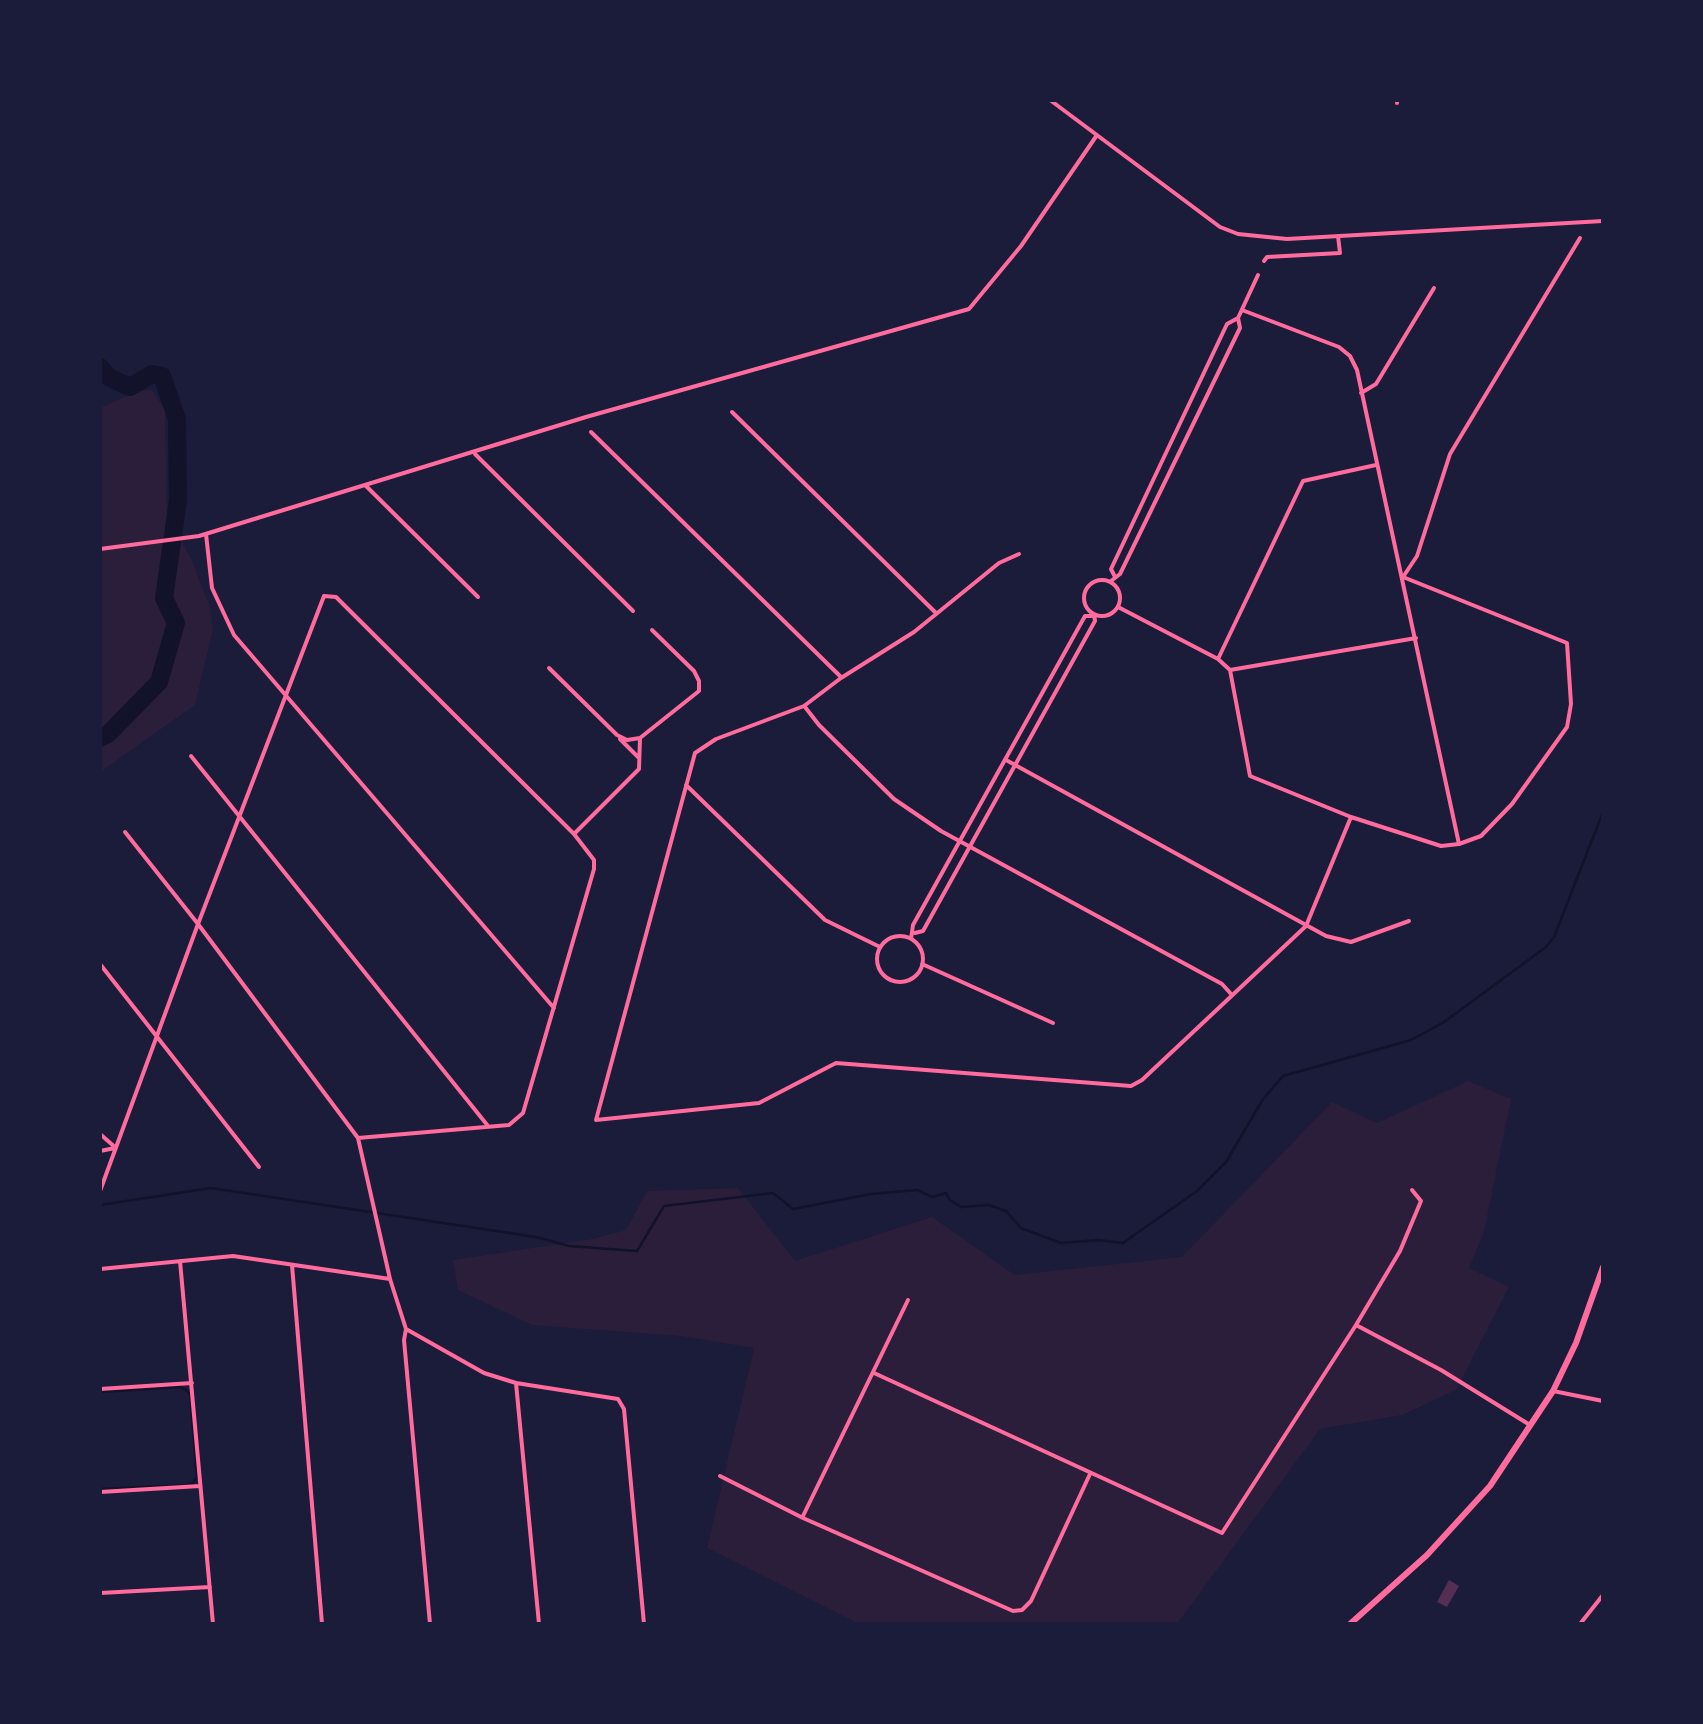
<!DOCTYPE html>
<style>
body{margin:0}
#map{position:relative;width:1703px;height:1724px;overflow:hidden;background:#1b1b3a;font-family:Overpass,sans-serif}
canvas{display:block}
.frame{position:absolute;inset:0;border:102px solid #1b1b3a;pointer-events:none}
</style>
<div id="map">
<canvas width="1703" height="1724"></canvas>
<div class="frame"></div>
</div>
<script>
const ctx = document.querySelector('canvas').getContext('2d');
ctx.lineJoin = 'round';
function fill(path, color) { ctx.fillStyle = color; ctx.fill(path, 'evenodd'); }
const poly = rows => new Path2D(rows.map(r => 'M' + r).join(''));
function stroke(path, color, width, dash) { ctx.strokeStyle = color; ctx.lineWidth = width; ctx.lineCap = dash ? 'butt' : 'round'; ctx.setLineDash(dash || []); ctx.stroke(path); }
const green = poly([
 [152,390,165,410,167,514,192,561,210,607,213,629,195,705,100,772,100,408,139,391],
 [1468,1081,1511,1099,1484,1232,1469,1268,1509,1287,1456,1390,1402,1415,1320,1429,1177,1624,859,1624,707,1548,754,1348,681,1336,532,1325,458,1290,453,1260,592,1239,626,1230,647,1191,738,1188,795,1261,932,1217,1015,1275,1182,1257,1332,1102,1377,1123]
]);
const stream = poly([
 [100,1205,211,1188,536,1237,569,1246,637,1251,664,1206,773,1193,793,1209,871,1194,917,1190,932,1197,946,1193,950,1200,961,1207,989,1205,1006,1211,1021,1228,1061,1243,1098,1240,1123,1243,1197,1191,1226,1162,1263,1099,1283,1076,1411,1040,1444,1022,1546,947,1554,937,1603,812],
 [100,1392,180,1387,186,1390,190,1394,197,1477,193,1483,186,1485,100,1489]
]);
const river = poly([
 [100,367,110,378,130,387,152,374,162,376,177,419,178,500,164,598,176,623,159,682,108,734,100,738]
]);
const building = poly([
 [1449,1580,1459,1586,1447,1607,1437,1602]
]);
const minor = poly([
 [1050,100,1220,227,1238,234,1287,239,1603,221],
 [1397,103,1397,100],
 [1264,261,1267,257,1340,253,1338,236],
 [1242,310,1339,347,1350,356,1357,370,1459,844],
 [1361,393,1376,384,1434,288],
 [732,412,936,613],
 [591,432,841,677],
 [475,454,633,611],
 [365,485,478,597],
 [206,534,212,588,234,635,554,1008],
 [100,549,199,536,586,417,969,309,1021,246,1097,135],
 [1019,554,999,563,914,632,841,678,804,706,716,739,695,753,596,1120,759,1103,836,1063,1131,1086,1142,1080,1306,926,1351,817],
 [1114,575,1111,569,1227,324,1238,318],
 '1084 598a18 18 0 1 1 36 0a18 18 0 1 1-36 0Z',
 [1111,581,1120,574,1240,328,1238,318,1258,275],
 [324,596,336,597,574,834,594,860,594,869,523,1113,509,1125,358,1138,198,924,324,596],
 [1118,607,1218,659,1230,670],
 [1218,659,1303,481,1376,465],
 [549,668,617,735,627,740,640,738,699,691,699,681,694,671,652,630],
 [1230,670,1250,776,1351,817,1441,846,1459,844,1481,836,1512,804,1567,727,1571,704,1567,643,1403,577,1417,556,1450,454,1580,238],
 [1230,670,1416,638],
 [805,707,819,725,894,799,941,831,1222,984,1232,995],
 [620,739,638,757],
 [191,756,488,1126],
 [1006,760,1326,936,1351,942,1409,921],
 [686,785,825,920,880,947],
 [574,834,639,769,640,738],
 [915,933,923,931,1095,621,1094,614],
 '877 959a23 23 0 1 1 46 0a23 23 0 1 1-46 0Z',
 [911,939,913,925,1085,616,1092,616],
 [100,964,259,1167],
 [922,964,1053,1023],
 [100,1134,116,1148],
 [358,1138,390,1279],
 [100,1151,115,1148],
 [100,1191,198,924,125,832],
 [180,1261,213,1624],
 [292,1265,322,1624],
 [100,1269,233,1256,390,1279,406,1329,484,1373,516,1383,618,1399,624,1409,644,1624],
 [1356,1325,1441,1370,1530,1425],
 [406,1329,404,1340,430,1624],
 [874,1373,1222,1533,1356,1325,1400,1251,1421,1201,1412,1190],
 [516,1383,539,1624],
 [100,1389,192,1383],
 [1553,1391,1603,1401],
 [720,1476,803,1518,1013,1611,1022,1610,1031,1601,1090,1474],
 [100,1492,200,1486],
 [803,1516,908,1300],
 [100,1593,210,1587],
 [1580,1624,1603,1595]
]);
const primary = poly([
 [1350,1624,1427,1555,1490,1486,1553,1391,1576,1343,1603,1267]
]);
fill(green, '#2a1e3b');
stroke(stream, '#12122b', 2.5);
stroke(river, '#12122b', 18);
fill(building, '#542f53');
stroke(minor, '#ff6b9d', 4);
stroke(primary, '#ff6b9d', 6);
</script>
